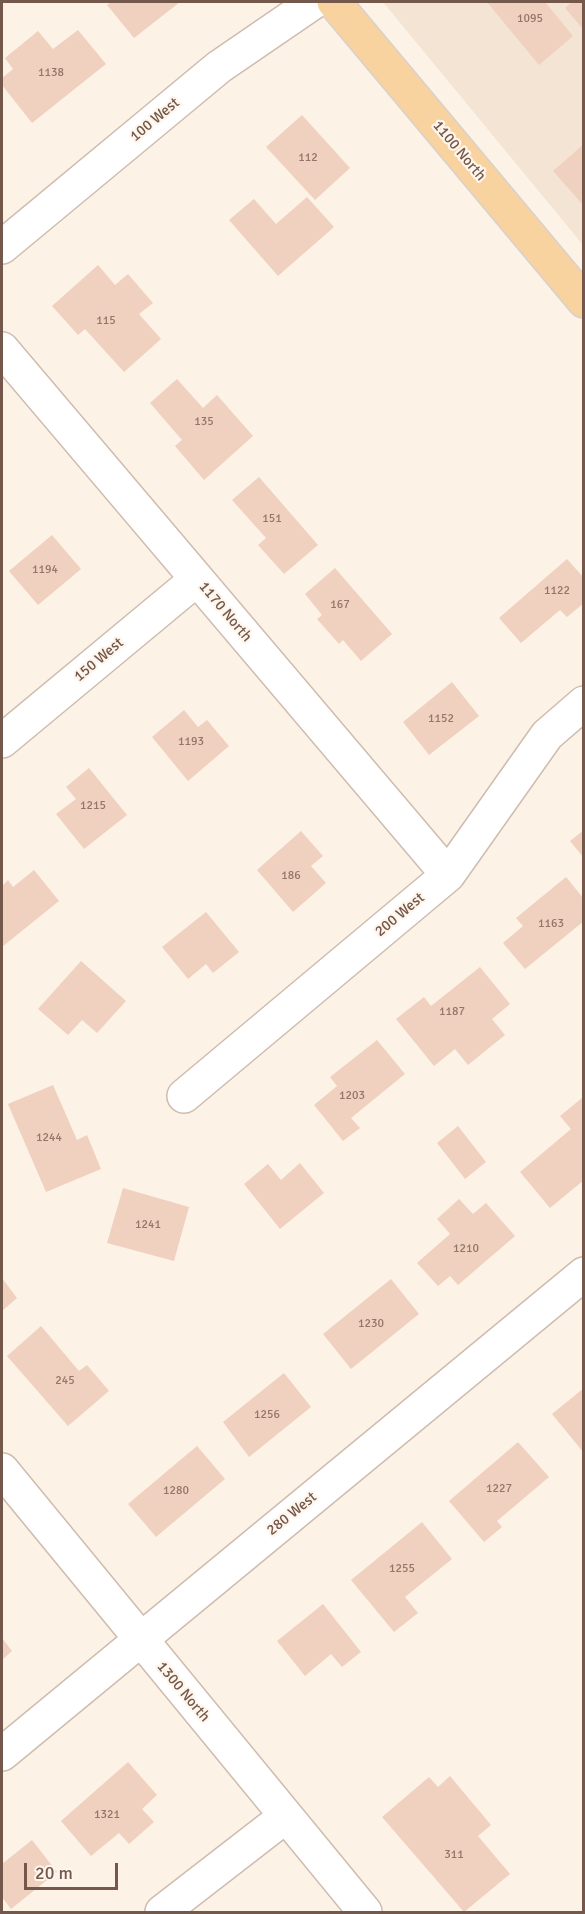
<!DOCTYPE html>
<style>
body{margin:0}
#map{position:relative;width:585px;height:1914px;overflow:hidden;background:#fcf2e6;font-family:Signika,sans-serif}
canvas{display:block}
.frame{position:absolute;inset:0;border:3px solid #74584b;pointer-events:none}
.scale{position:absolute;left:24px;top:1863px;width:94px;height:27px;box-sizing:border-box;border:3px solid #74584b;border-top:0;padding-left:8px;font-size:18px;line-height:21px;white-space:nowrap;color:#74584b;-webkit-text-stroke:4px #fef6ec;paint-order:stroke}
</style>
<div id="map">
<canvas width="585" height="1914"></canvas>
<div class="frame"></div>
<div class="scale">20 m</div>
</div>
<script>
const ctx = document.querySelector('canvas').getContext('2d');
ctx.lineJoin = 'round';
function fill(path, color) { ctx.fillStyle = color; ctx.fill(path, 'evenodd'); }
const poly = rows => new Path2D(rows.map(r => 'M' + r).join(''));
function stroke(path, color, width, dash) { ctx.strokeStyle = color; ctx.lineWidth = width; ctx.lineCap = dash ? 'butt' : 'round'; ctx.setLineDash(dash || []); ctx.stroke(path); }
function write(font, color, halo, rows, align = 'center') {
  ctx.font = font + ' Signika,sans-serif'; ctx.lineWidth = 4.5; ctx.setLineDash([]); ctx.textBaseline = 'middle'; ctx.strokeStyle = halo; ctx.fillStyle = color; for (const [text, x, y, turn = 0] of rows) {
    ctx.save(); ctx.translate(x, y); ctx.rotate((+turn || 0) * Math.PI / 180); ctx.textAlign = isNaN(turn) ? turn : align; if (halo) ctx.strokeText(text, 0, 0); ctx.fillText(text, 0, 0); ctx.restore();
  }
}
const residential = poly([
 [383,2,583,2,583,245]
]);
const building = poly([
 [111,2,180,2,134,38,107,5],
 [487,2,545,2,573,36,539,65],
 [572,2,584,2,584,30,565,8],
 [78,30,106,64,32,123,2,85,2,78,13,69,5,58,38,31,53,49],
 [302,115,350,168,315,200,266,147],
 [584,144,584,206,553,171],
 [307,197,334,227,278,276,229,220,254,199,276,224],
 [98,265,115,285,128,274,153,303,139,314,161,339,124,372,85,329,78,335,52,306],
 [177,379,203,408,217,395,253,436,204,480,175,446,182,440,150,403],
 [259,477,318,545,284,574,258,545,266,538,232,500],
 [52,535,81,569,38,605,9,571],
 [567,559,584,578,584,603,567,617,560,610,521,643,499,618],
 [335,568,392,634,361,661,343,640,339,644,317,619,322,615,305,594],
 [452,682,479,716,429,755,403,722],
 [184,710,198,727,207,720,229,746,188,781,152,737],
 [89,768,127,815,84,849,56,814,76,799,66,787],
 [584,830,584,858,570,841],
 [301,831,323,856,311,866,326,883,293,912,257,870],
 [34,870,59,901,2,947,2,886,8,880,13,887],
 [566,877,584,899,584,921,525,969,503,943,523,926,516,918],
 [206,912,239,952,213,973,206,964,188,979,162,947],
 [81,961,126,1001,97,1033,82,1020,68,1035,38,1009],
 [480,967,510,1004,492,1019,505,1035,468,1065,455,1049,434,1066,396,1019,424,997,431,1006],
 [377,1040,405,1074,351,1118,360,1128,343,1141,314,1105,337,1086,330,1077],
 [53,1085,77,1140,87,1135,101,1169,46,1192,8,1104],
 [582,1098,584,1180,550,1208,520,1172,571,1129,560,1116],
 [458,1126,486,1162,465,1179,437,1143],
 [300,1163,324,1193,280,1229,244,1184,268,1164,281,1180],
 [123,1188,189,1207,174,1261,107,1243],
 [459,1199,473,1214,486,1203,515,1236,458,1285,450,1276,438,1286,417,1263,450,1234,437,1219],
 [2,1278,17,1298,2,1311],
 [391,1279,419,1314,351,1369,323,1334],
 [41,1326,79,1371,87,1365,109,1391,68,1426,7,1356],
 [284,1373,311,1407,249,1457,223,1422],
 [584,1388,584,1453,552,1414],
 [518,1442,549,1477,497,1521,502,1527,484,1542,449,1501],
 [197,1446,225,1479,156,1537,128,1504],
 [422,1522,452,1559,405,1597,418,1613,394,1632,351,1580],
 [323,1604,361,1652,342,1667,331,1654,305,1676,277,1641],
 [2,1638,12,1651,2,1660],
 [128,1762,157,1795,142,1809,154,1822,129,1844,119,1833,91,1856,61,1821],
 [450,1776,491,1825,478,1836,510,1874,464,1912,382,1817,429,1777,438,1787],
 [32,1840,57,1872,11,1909,2,1897,2,1864]
]);
const minor = poly([
 [2,247,219,67,314,2],
 [2,349,448,875],
 [2,741,197,579],
 [184,1096,448,875,547,735,584,703],
 [2,1470,365,1912],
 [2,1754,584,1274],
 [162,1912,286,1816]
]);
const major = poly([
 [334,2,584,301]
]);
const numberNames = [
 ["1095",530,19],
 ["1138",51,73],
 ["112",308,158],
 ["115",106,321],
 ["135",204,422],
 ["151",272,519],
 ["1194",45,570],
 ["1122",557,591],
 ["167",340,605],
 ["1152",441,719],
 ["1193",191,742],
 ["1215",93,806],
 ["186",291,876],
 ["1163",551,924],
 ["1187",452,1012],
 ["1203",352,1096],
 ["1244",49,1138],
 ["1241",148,1225],
 ["1210",466,1249],
 ["1230",371,1324],
 ["245",65,1381],
 ["1256",267,1415],
 ["1227",499,1489],
 ["1280",176,1491],
 ["1255",402,1569],
 ["1321",107,1815],
 ["311",454,1855]
];
const streetNames = [
 ["100 West",155,120,-40],
 ["1100 North",459,151,50],
 ["1170 North",225,612,50],
 ["150 West",99,660,-40],
 ["200 West",400,915,-40],
 ["280 West",292,1514,-39],
 ["1300 North",183,1692,50]
];
fill(residential, '#f3e4d4');
fill(building, '#f0d0be');
stroke(minor, '#cfbcaf', 36);
stroke(major, '#d8d0cd', 36);
stroke(minor, '#fff', 33);
stroke(major, '#f8d3a0', 33);
write('12px', '#937668', null, numberNames);
write('15px', '#74584b', '#fef6ec', streetNames);
</script>
